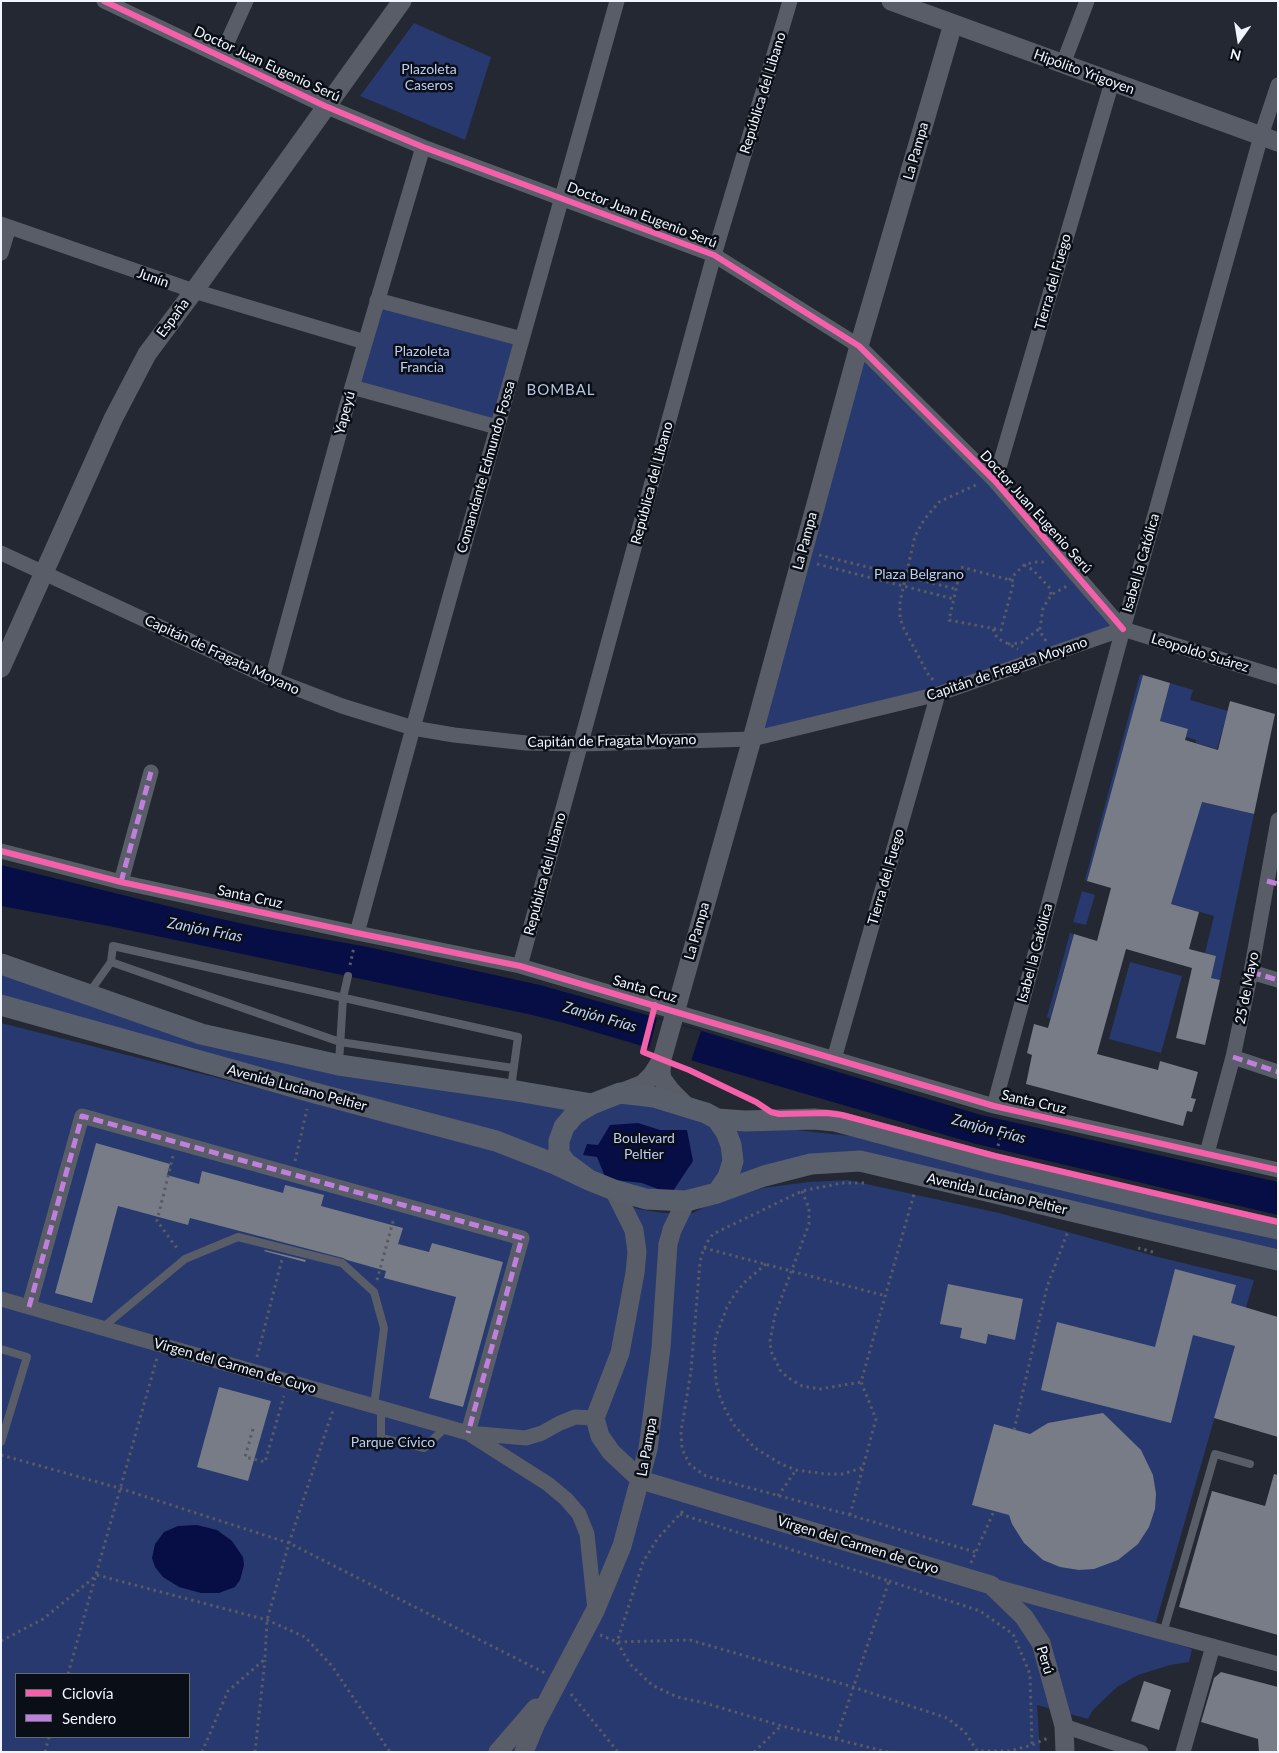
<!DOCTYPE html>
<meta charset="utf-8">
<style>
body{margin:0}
#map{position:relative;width:1279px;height:1753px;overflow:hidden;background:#232833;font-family:Lato,sans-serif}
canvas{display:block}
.frame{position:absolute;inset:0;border:2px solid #f1f5fd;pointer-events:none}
.legend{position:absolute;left:15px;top:1673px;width:175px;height:65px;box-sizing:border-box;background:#0a0e17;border:1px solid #666a73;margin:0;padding:6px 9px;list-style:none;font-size:15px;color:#f1f5fd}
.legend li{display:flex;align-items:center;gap:10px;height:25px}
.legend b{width:25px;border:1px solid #666a73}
.north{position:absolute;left:1214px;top:15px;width:50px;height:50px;-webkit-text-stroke:4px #0a0e17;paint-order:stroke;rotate:193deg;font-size:14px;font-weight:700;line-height:20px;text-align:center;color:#f1f5fd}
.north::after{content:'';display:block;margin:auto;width:18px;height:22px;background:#f1f5fd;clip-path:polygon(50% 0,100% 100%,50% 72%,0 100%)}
</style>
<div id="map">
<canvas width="1279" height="1753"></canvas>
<div class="frame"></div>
<ul class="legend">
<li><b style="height:6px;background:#f560ab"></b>Ciclovía</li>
<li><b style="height:6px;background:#c07fdc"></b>Sendero</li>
</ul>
<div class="north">N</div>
</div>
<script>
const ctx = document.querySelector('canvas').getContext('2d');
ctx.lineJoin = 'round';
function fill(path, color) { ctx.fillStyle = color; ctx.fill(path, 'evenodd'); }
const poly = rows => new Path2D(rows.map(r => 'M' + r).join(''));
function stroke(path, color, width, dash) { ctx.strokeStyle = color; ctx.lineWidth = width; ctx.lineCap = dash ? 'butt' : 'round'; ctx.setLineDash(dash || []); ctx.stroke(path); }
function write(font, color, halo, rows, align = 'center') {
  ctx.font = font + ' Lato,sans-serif'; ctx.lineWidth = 5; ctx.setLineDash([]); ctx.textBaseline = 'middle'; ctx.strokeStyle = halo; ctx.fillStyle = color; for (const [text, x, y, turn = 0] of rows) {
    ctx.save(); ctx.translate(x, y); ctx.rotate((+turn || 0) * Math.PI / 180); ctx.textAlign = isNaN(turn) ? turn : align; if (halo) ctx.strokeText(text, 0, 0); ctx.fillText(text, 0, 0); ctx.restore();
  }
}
const green = poly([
 [414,23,491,57,465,140,360,96],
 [377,300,522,339,497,427,352,387],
 [860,353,989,480,1116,627,937,690,757,733],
 [1140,674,1143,675,1087,881,1085,880],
 [1170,683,1193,690,1190,700,1228,711,1217,749,1196,743,1196,740,1186,737,1160,721],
 [1201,802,1254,814,1220,980,1211,978,1216,956,1205,953,1214,916,1171,904],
 [1082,891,1095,895,1086,925,1073,922],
 [1070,933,1074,934,1050,1019,1047,1017],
 [1130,962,1182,976,1161,1053,1109,1039],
 [1,966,311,1068,620,1096,715,1121,850,1136,1278,1233,1278,1257,860,1157,708,1191,647,1196,1,999],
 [1,1023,490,1147,638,1209,663,1213,693,1213,712,1203,763,1188,808,1182,848,1180,999,1213,1158,1257,1254,1280,1152,1636,1192,1649,1189,1662,1170,1665,1138,1675,1117,1687,1093,1710,1088,1719,1037,1705,1040,1752,1,1752],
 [16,1674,189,1674,189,1737,16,1737]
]);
const water = poly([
 [1,865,208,916,262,928,368,947,540,985,672,1022,981,1115,1278,1182,1278,1215,976,1144,564,1023,528,1014,109,926,1,906],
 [638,1123,660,1130,687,1130,693,1161,671,1194,642,1183,606,1179,597,1157,583,1155,587,1144,598,1145,610,1125],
 [197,1525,217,1530,232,1541,243,1557,244,1565,240,1580,235,1587,219,1593,201,1593,179,1587,163,1577,155,1567,152,1558,155,1544,164,1532,178,1526]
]);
const pier = poly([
 [657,1018,701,1031,691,1061,649,1049]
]);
const building = poly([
 [1143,675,1170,683,1160,721,1188,729,1185,740,1218,750,1230,701,1275,714,1254,814,1202,802,1171,904,1199,912,1189,949,1216,956,1211,978,1220,980,1205,1045,1176,1038,1192,968,1126,949,1097,1054,1158,1070,1160,1061,1198,1072,1191,1098,1196,1099,1192,1112,1187,1111,1183,1126,1026,1084,1032,1055,1027,1053,1034,1024,1048,1028,1074,934,1097,941,1111,888,1087,881],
 [96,1143,170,1164,167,1175,199,1184,202,1171,283,1193,285,1185,324,1195,321,1206,403,1228,398,1244,429,1252,432,1243,503,1262,463,1407,429,1398,456,1297,384,1278,386,1271,347,1260,343,1258,190,1218,188,1225,118,1206,92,1303,55,1293],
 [265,1250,306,1260,305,1262,264,1251],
 [1175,1269,1236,1285,1231,1303,1278,1317,1278,1437,1214,1418,1235,1346,1193,1335,1171,1423,1041,1390,1057,1322,1155,1347],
 [948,1284,1023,1299,1015,1340,988,1334,986,1344,960,1338,962,1328,940,1324],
 [219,1387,271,1401,248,1481,197,1467],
 [1103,1413,1141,1450,1153,1475,1156,1494,1155,1509,1149,1527,1138,1544,1118,1560,1094,1569,1079,1570,1060,1567,1043,1560,1024,1543,1012,1524,1009,1515,972,1505,994,1424,1030,1434,1048,1423],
 [1274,1474,1278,1475,1278,1635,1179,1607,1212,1491,1265,1506],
 [1221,1672,1278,1687,1278,1752,1259,1752,1258,1739,1201,1722,1214,1678],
 [1144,1681,1171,1690,1159,1730,1131,1721]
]);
const path = poly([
 [819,555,956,589],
 [817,564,954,599],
 [1024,565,1033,570,1049,587,1051,595],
 [961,567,1014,581,1001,630,949,620,961,567],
 [1009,580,1024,565,1034,562,1045,562],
 [993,629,997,638,1018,649],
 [1046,641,1042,635,1040,629,1043,608,1051,595,1067,586],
 [1008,644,1021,643,1039,629],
 [933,680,928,674,904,629,900,618,900,602,915,536,924,520,939,502,978,484],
 [350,965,354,947],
 [998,1146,1004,1123],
 [173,1156,157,1221,179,1251],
 [295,1161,307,1109],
 [864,1183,841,1183,802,1191,713,1234,708,1241,702,1254,700,1262,691,1371,681,1432,682,1449,690,1465,706,1476,850,1515,975,1552],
 [802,1191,809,1208,809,1224,775,1315,770,1341,771,1351,780,1370,787,1377,802,1386,820,1389,861,1382],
 [704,1248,886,1296],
 [1138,1248,1153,1252],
 [766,1264,745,1282,735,1294,727,1307,716,1336,714,1351,716,1382,720,1397,726,1411,734,1425,755,1448,781,1464,796,1470,826,1474,842,1474,862,1468],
 [377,1280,394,1218],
 [257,1357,282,1259],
 [253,1429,245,1457,265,1462,284,1396],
 [1014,1430,1047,1287,1068,1231],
 [1,1455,119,1488,289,1543,545,1673],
 [778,1496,796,1470],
 [683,1511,658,1538,643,1562,617,1642,630,1664,652,1685,677,1697,705,1703,782,1726,888,1752],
 [680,1514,889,1581,836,1739],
 [850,1515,876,1419,861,1382,914,1194],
 [971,1563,994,1511],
 [889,1581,980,1611,1013,1634,1030,1674,1032,1745],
 [600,1635,617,1642,690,1640,853,1687,947,1718,965,1732,977,1751,1010,1751,1032,1745,1048,1738],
 [1,1641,43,1619,97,1575,267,1620,305,1637,332,1666,390,1752],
 [68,1674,157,1358],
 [571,1694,618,1752],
 [45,1752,49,1737],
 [202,1752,228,1691,265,1659,267,1620,289,1543,333,1410],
 [255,1752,265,1660],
 [754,1752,781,1726]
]);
const service = poly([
 [89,993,111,962],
 [339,1063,343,998,348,976],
 [511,1088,518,1037,113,946,111,962,340,1042,513,1068],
 [102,1328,185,1259,238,1237,342,1263,374,1292,384,1328,374,1406],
 [1,1349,27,1357,1,1442],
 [381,1408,381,1438,424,1448,446,1427],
 [1163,1633,1215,1454,1250,1464]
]);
const minor = poly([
 [104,1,325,106,423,147,714,255,859,346,995,481,1123,629],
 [221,56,246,1],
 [1063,64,1087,1],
 [1,224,194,291,365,342],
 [1,253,9,227],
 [377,300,522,339],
 [352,387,497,427],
 [995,481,1112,82],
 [1,553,272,679,342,706,413,728,454,735,526,743,581,744,752,739,938,694,1123,629],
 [1123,629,1278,677],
 [272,679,352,387,423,147],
 [1,851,121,882,357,933,520,966,994,1106,1278,1170],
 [121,882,151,772],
 [357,933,413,728,617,1],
 [520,966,714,255,790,1],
 [1251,972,1278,980],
 [1233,1057,1278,1072],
 [834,1059,938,694],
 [994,1106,1123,629,1261,136,1278,85],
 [1207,1153,1233,1057,1251,972,1278,820],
 [1,1299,468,1433,526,1438,542,1433,560,1423,575,1417,595,1418],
 [29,1307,82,1116,522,1238,468,1433],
 [471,1435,548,1484,566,1499,579,1514,587,1534,595,1610],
 [993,1586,1278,1664],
 [1064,1726,1141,1752],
 [1183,1752,1213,1646]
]);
const tertiary = poly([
 [891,1,1278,142],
 [1,668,113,419,147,354,194,291,402,1],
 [620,1093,643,1084,652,1075,662,1059],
 [687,1107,671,1091,662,1079,661,1072,662,1059,752,739,859,346,953,24],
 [614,1190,634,1230,637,1252,635,1273,620,1353,595,1418,600,1436,611,1452,641,1480,991,1585,1024,1617,1041,1643,1064,1726,1065,1752],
 [498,1752,536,1708],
 [524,1752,536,1723,595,1611,622,1546,648,1449,661,1348,668,1244,672,1230,686,1201]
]);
const secondary = poly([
 [1,964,201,1034,339,1065,511,1090,592,1104],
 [1,1005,311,1092,496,1141,555,1164,589,1180],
 [620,1093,654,1097,706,1113,717,1119,726,1132,731,1145,733,1161,728,1177,717,1193,686,1201,646,1199,614,1190,589,1180,566,1163,559,1154,559,1141,564,1127,575,1114,592,1104,620,1093],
 [717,1119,745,1121,814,1119,835,1121,992,1163,1167,1205,1278,1229],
 [717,1193,764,1176,811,1164,860,1161,1278,1260]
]);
const quiet = poly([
 [1267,881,1278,884],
 [121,882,151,772],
 [1251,972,1278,980],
 [1233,1057,1278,1072],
 [29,1307,82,1116,522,1238,468,1433]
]);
const cycleway = poly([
 [104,1,325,106,423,147,714,255,859,346,995,481,1123,629],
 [1,851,121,882,357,933,520,966,994,1106,1278,1170],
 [655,1005,643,1052,689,1070,756,1102,771,1112,779,1114,827,1113,842,1115,995,1156,1278,1222]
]);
const streetNames = [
 ["Doctor Juan Eugenio Serú",267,64,25],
 ["Hipólito Yrigoyen",1084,72,20],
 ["República del Libano",763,93,-73],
 ["La Pampa",916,151,-74],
 ["Doctor Juan Eugenio Serú",642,215,21],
 ["Junín",153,278,19],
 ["Tierra del Fuego",1053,282,-74],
 ["España",173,318,-53],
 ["Yapeyú",345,413,-75],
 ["Comandante Edmundo Fossa",486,467,-74],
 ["República del Libano",652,483,-75],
 ["Doctor Juan Eugenio Serú",1036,512,48],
 ["La Pampa",805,541,-75],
 ["Isabel la Católica",1141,563,-74],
 ["Leopoldo Suárez",1200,653,17],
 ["Capitán de Fragata Moyano",222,655,25],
 ["Capitán de Fragata Moyano",1007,669,-19],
 ["Capitán de Fragata Moyano",612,741,-1],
 ["República del Libano",545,874,-75],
 ["Tierra del Fuego",886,877,-74],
 ["Santa Cruz",250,897,12],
 ["La Pampa",697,931,-74],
 ["Isabel la Católica",1035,953,-75],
 ["25 de Mayo",1247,988,-79],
 ["Santa Cruz",645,989,16],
 ["Avenida Luciano Peltier",297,1088,15],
 ["Santa Cruz",1034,1102,13],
 ["Avenida Luciano Peltier",997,1194,13],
 ["Virgen del Carmen de Cuyo",235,1366,16],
 ["La Pampa",647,1447,-80],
 ["Virgen del Carmen de Cuyo",858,1545,17],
 ["Perú",1045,1660,73]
];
const parkNames = [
 ["Plazoleta",429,69],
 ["Caseros",429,85],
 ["Plazoleta",422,351],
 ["Francia",422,367],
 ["Plaza Belgrano",919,574],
 ["Boulevard",644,1138],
 ["Peltier",644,1154],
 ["Parque Cívico",393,1442]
];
const neighbourhoodNames = [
 ["BOMBAL",561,390]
];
const waterNames = [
 ["Zanjón Frías",205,930,11],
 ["Zanjón Frías",600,1017,16],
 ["Zanjón Frías",989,1129,15]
];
fill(green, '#27396e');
fill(water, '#070e45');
fill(pier, '#232833');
fill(building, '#787c86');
stroke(path, '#585b63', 3, [2.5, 4]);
stroke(service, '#595d67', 8);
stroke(minor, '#595d67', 15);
stroke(tertiary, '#595d67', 19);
stroke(secondary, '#5a5f6c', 21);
stroke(quiet, '#c07fdc', 5, [10, 5]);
stroke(cycleway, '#f560ab', 6);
write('14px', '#f1f5fd', '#0a0e17', streetNames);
write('14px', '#bdcef3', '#0a0e17', parkNames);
ctx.letterSpacing = '1px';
write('15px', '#b9c5df', '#0a0e17', neighbourhoodNames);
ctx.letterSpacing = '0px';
write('italic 15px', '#c0d0f5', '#0a0e17', waterNames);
</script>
